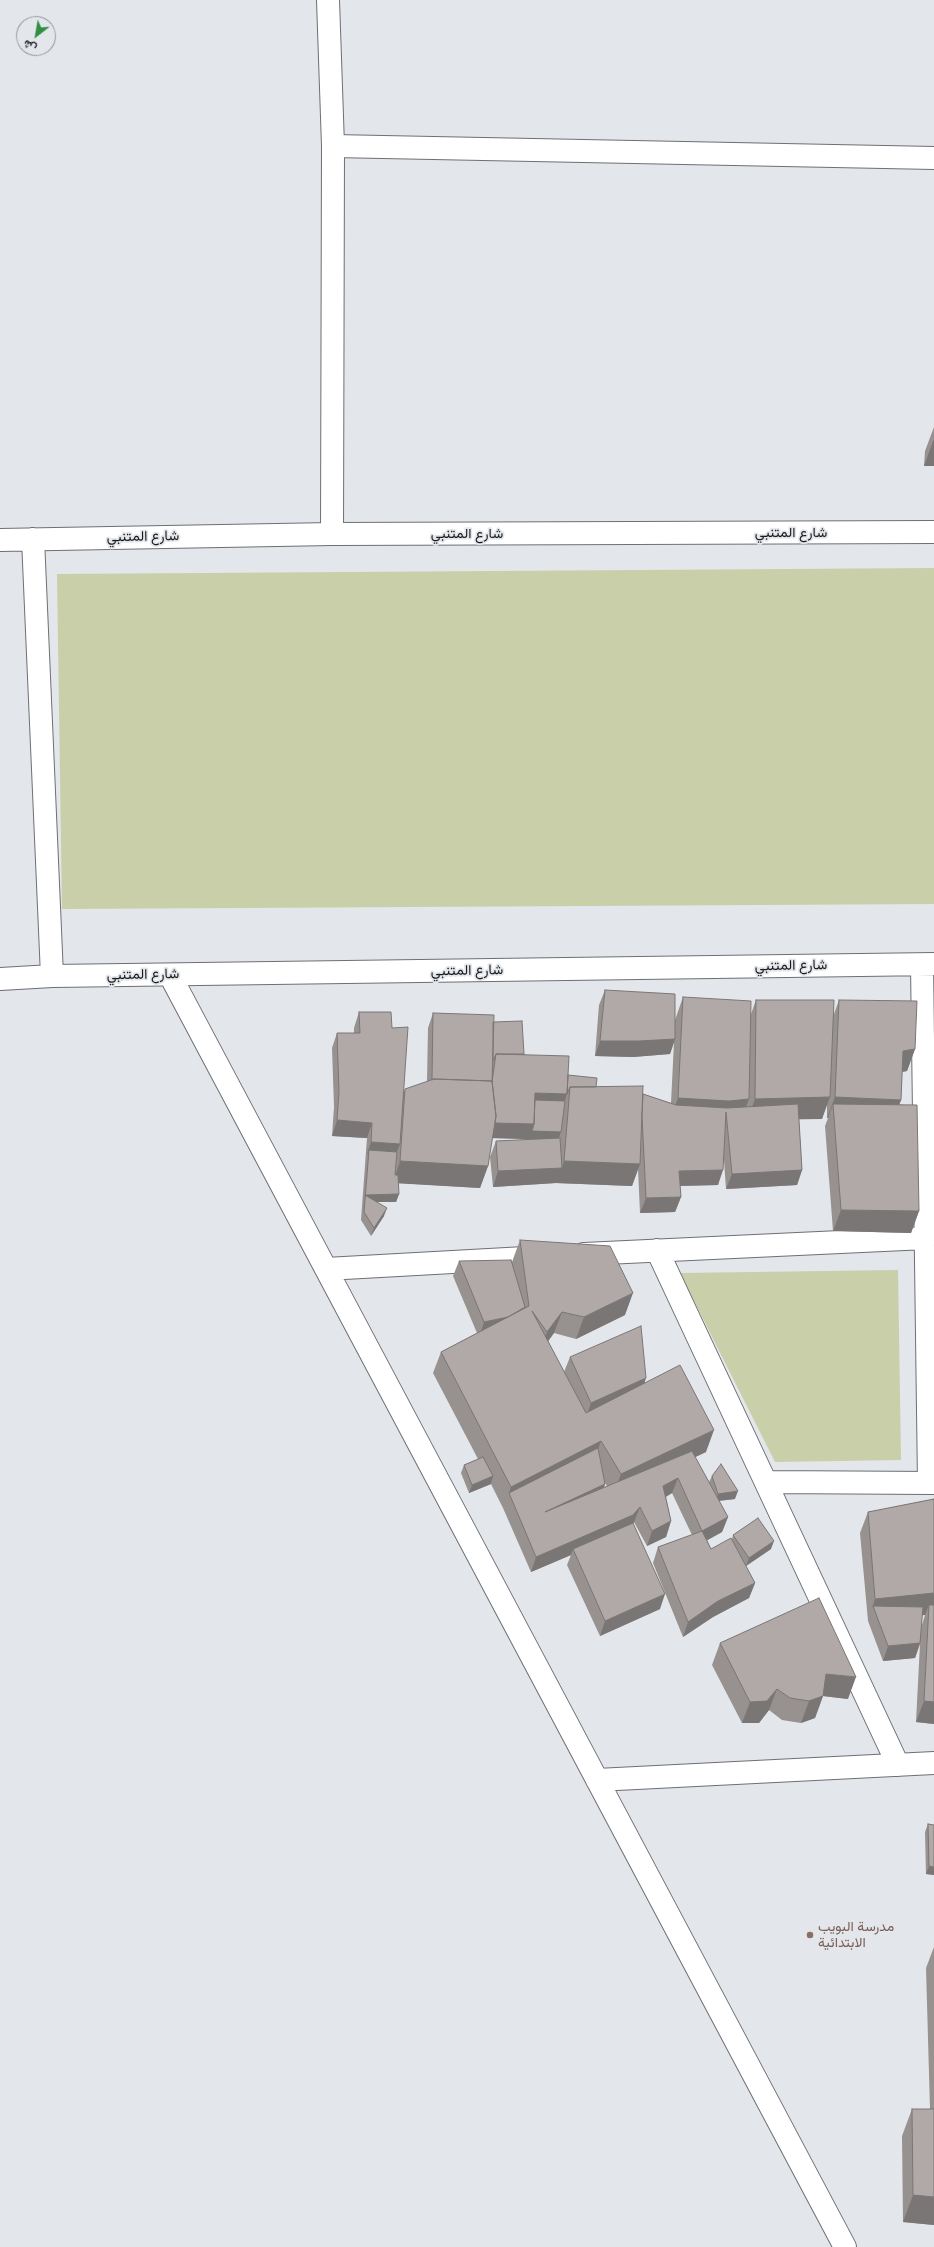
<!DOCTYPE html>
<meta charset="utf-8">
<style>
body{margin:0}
#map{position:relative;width:934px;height:2247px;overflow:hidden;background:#e3e6eb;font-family:"Varela Round",Vazirmatn,sans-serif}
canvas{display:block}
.north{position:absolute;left:16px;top:16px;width:40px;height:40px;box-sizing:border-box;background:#e3e6eb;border:1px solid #929498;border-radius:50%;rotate:211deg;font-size:11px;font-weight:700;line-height:16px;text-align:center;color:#191a1c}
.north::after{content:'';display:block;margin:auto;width:14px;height:18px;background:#2f8e40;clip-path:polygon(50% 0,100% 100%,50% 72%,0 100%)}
</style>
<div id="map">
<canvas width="934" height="2247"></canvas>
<div class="north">ش</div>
</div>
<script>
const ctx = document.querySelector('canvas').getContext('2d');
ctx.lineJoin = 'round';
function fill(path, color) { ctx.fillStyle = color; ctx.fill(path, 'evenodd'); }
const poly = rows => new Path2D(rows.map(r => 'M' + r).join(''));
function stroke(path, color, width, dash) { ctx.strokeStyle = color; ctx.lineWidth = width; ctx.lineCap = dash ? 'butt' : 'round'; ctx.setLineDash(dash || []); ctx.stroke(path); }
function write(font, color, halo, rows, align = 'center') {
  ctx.font = font + ' "Varela Round",Vazirmatn,sans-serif'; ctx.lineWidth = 3.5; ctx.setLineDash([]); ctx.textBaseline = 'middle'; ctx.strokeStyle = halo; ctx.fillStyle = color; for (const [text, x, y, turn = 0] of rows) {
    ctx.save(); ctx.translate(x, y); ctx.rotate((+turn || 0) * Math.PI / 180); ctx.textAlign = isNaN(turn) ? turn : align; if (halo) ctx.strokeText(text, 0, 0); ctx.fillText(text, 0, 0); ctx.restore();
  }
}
const green = poly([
 [934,568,934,904,62,909,57,574],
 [898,1270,901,1460,775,1462,680,1273]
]);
const minor = poly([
 [328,0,333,146,332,534],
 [333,146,934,158],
 [33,539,52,976],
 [0,540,332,534,934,532],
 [922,965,929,1483],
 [170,975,845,2247],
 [0,979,52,976,934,964],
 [657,1250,898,1765],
 [584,1254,926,1238],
 [326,1269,543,1257],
 [766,1482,934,1483],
 [597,1780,934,1763]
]);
const wall = poly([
 [934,427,934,466,924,466,925,451],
 [605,990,675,1020,683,997,751,1014,756,1000,834,1014,839,1000,915,1049,907,1071,902,1072,901,1100,899,1105,919,1211,911,1233,833,1231,825,1126,828,1118,827,1118,827,1103,822,1119,799,1119,802,1170,797,1185,726,1189,724,1160,718,1185,680,1186,681,1197,675,1212,640,1213,638,1169,632,1186,556,1183,493,1187,490,1157,496,1141,536,1139,492,1138,488,1166,480,1188,398,1183,399,1194,396,1202,377,1202,384,1216,371,1236,361,1220,367,1138,332,1136,334,1107,332,1048,337,1033,354,1033,354,1028,359,1012,392,1028,403,1095,405,1089,427,1082,428,1028,433,1013,493,1022,524,1054,568,1075,596,1087,643,1094,671,1103,674,1042,670,1054,633,1057,595,1056,599,1005],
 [520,1240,625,1315,576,1339,554,1333,548,1341,564,1372,570,1357,645,1382,706,1452,695,1457,709,1482,712,1476,735,1499,719,1501,728,1517,722,1532,707,1540,711,1549,732,1539,733,1535,771,1549,746,1566,744,1563,755,1583,749,1598,713,1617,683,1637,653,1563,658,1547,692,1535,672,1493,666,1497,671,1521,666,1537,647,1546,634,1522,633,1524,660,1609,600,1636,567,1565,571,1555,531,1572,503,1508,491,1484,469,1493,461,1473,464,1465,478,1459,433,1373,441,1352,477,1333,453,1276,459,1261,512,1262],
 [605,1483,607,1486,604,1488,605,1484],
 [934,1499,934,1724,916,1722,920,1644,915,1658,883,1661,868,1621,860,1533,868,1512],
 [922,1615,925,1615,922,1625],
 [720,1643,848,1699,823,1696,815,1718,801,1723,782,1720,769,1710,759,1723,742,1723,712,1665],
 [928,1824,934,1875,926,1874,925,1832],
 [934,1947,934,2225,903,2222,902,2136,912,2109,930,2109,926,1968]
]);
const shadedWall = poly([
 [934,439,934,466,924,466],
 [675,1039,670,1054,633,1057,595,1056,600,1041],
 [915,1049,907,1071,895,1073,903,1051],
 [535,1093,567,1094,562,1109,532,1108],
 [830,1097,822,1119,747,1120,755,1099],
 [835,1097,901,1100,893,1122,833,1104,828,1118,827,1118],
 [678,1098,749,1099,741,1120,726,1112,670,1120],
 [337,1120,372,1123,367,1138,332,1136],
 [494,1123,534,1124,561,1132,558,1140,488,1138],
 [371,1142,400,1144,394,1159,369,1150,366,1157],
 [400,1161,488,1166,480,1188,393,1183],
 [564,1161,640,1164,632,1186,556,1183,493,1187,498,1171,562,1168],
 [723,1170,718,1185,674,1186,679,1171],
 [802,1170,797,1185,726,1189,732,1174],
 [399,1194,396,1202,365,1202,365,1195],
 [681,1197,675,1212,640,1213,646,1198],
 [387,1208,384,1216,371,1236,374,1228],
 [841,1210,919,1211,911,1233,833,1231],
 [633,1293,625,1315,576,1339,584,1317],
 [527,1312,479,1338,484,1322],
 [562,1312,554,1333,539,1354,547,1332],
 [646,1378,641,1394,586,1418,591,1403],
 [714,1430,706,1452,613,1496,621,1474],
 [601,1441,593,1463,509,1493,511,1487],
 [493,1476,491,1484,469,1493,472,1485],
 [678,1478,672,1493,658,1501,663,1486],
 [605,1484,600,1499,545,1512],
 [738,1491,735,1499,715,1501,718,1494],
 [640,1507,634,1522,628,1530,573,1549,571,1555,531,1572,536,1557],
 [728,1517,722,1532,697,1546,702,1531],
 [671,1521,666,1537,647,1546,652,1531],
 [774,1541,771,1549,746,1566,749,1558],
 [755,1583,749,1598,713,1617,683,1637,688,1622,718,1601],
 [934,1593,934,1610,929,1605,925,1615,878,1620,873,1606,875,1599],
 [665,1594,660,1609,600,1636,605,1621],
 [920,1643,915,1658,883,1661,888,1646],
 [826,1674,856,1677,848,1699,823,1696,815,1718,801,1723,809,1701],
 [777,1689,769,1710,759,1723,742,1723,750,1702],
 [924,1701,934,1702,934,1724,916,1722],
 [929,1866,934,1867,934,1875,926,1874],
 [913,2195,934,2197,934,2225,903,2222]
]);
const building = poly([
 [605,990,675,994,675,1039,639,1041,600,1041,605,990],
 [683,997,751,1001,749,1099,729,1101,678,1098,683,997],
 [756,1000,834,1000,830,1097,755,1099,756,1000],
 [839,1000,917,1001,915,1049,903,1051,901,1100,835,1097,839,1000],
 [359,1012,391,1012,392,1028,408,1027,400,1144,371,1142,372,1123,337,1120,339,1092,337,1033,360,1033,359,1012],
 [433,1013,494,1015,492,1082,496,1054,569,1056,567,1094,535,1093,534,1124,495,1123,496,1116,492,1081,434,1079,432,1080,433,1013],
 [522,1021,524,1054,496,1054,493,1061,493,1022,522,1021],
 [568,1075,597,1078,596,1087,570,1087,567,1094,568,1075],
 [434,1079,492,1081,496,1116,488,1166,400,1161,405,1089,434,1079],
 [643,1086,640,1164,564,1161,570,1087,643,1086],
 [643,1094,676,1105,727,1108,798,1104,802,1170,732,1174,726,1112,723,1170,679,1171,681,1197,646,1198,642,1116,643,1094],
 [535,1100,565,1101,561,1132,532,1131,534,1124,535,1100],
 [833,1104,917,1105,919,1211,841,1210,833,1104],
 [560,1138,562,1168,498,1171,496,1141,560,1138],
 [369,1150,397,1152,395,1175,398,1175,399,1194,365,1195,387,1208,374,1228,364,1212,369,1150],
 [520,1240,610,1246,633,1293,584,1317,562,1312,547,1332,532,1311,586,1413,680,1365,714,1430,621,1474,601,1441,511,1487,441,1352,529,1306,520,1240],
 [511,1260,525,1307,508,1317,484,1322,459,1261,511,1260],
 [641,1326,646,1378,591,1403,570,1357,641,1326],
 [598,1448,605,1484,545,1512,692,1451,728,1517,702,1531,678,1478,663,1486,671,1521,652,1531,640,1507,633,1515,536,1557,509,1493,598,1448],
 [483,1457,493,1476,472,1485,464,1465,483,1457],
 [721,1464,738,1491,718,1494,712,1476,721,1464],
 [934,1499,934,1593,875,1599,868,1512,934,1499],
 [758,1518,774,1541,749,1558,733,1535,758,1518],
 [633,1523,665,1594,605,1621,573,1549,633,1523],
 [702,1531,711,1549,731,1538,755,1583,718,1601,688,1622,658,1547,702,1531],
 [819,1598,856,1677,826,1674,823,1696,809,1701,790,1698,777,1689,767,1701,750,1702,720,1643,819,1598],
 [929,1605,934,1605,934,1702,924,1701,929,1605],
 [873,1606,923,1607,920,1643,888,1646,873,1606],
 [928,1824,934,1825,934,1867,929,1866,928,1824],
 [912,2109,934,2109,934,2197,913,2195,912,2109]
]);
const markers = [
 [810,1935,4,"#8d6e63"]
];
const streetNames = [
 ["شارع المتنبي",791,533],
 ["شارع المتنبي",467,534],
 ["شارع المتنبي",143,537,-1],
 ["شارع المتنبي",791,966,-1],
 ["شارع المتنبي",467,971,-1],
 ["شارع المتنبي",143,975,-1]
];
const educationNames = [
 ["مدرسة البويب",818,1927],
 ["الابتدائية",818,1943]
];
fill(green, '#c9cfa8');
stroke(minor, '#6d6f74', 24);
stroke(minor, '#fff', 22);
fill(wall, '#979190');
fill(shadedWall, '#7b7676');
fill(building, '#b0a9a8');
stroke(building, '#7b7676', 1);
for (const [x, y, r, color] of markers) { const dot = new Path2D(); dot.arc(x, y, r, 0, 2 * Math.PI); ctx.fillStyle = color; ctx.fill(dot); stroke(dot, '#e3e6eb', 1.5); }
write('14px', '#191a1c', '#e3e6eb', streetNames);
write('14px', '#785e54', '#e3e6eb', educationNames, 'left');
</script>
